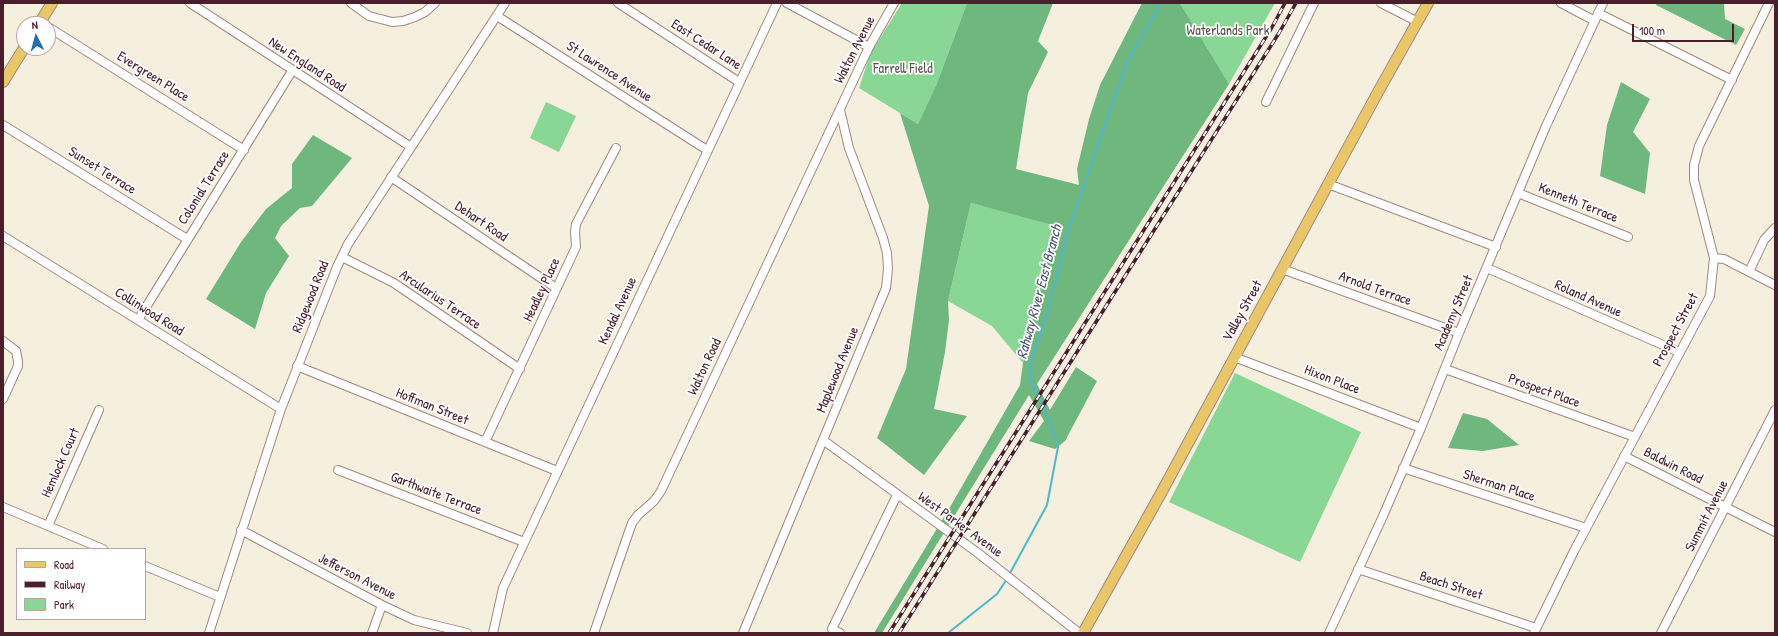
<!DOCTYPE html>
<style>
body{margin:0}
#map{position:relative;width:1778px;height:636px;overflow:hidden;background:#f5efdd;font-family:"Patrick Hand",sans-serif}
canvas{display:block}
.frame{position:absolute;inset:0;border:4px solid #4a1f2b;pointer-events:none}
.legend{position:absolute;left:16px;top:548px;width:130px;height:72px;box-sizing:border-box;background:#fff;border:1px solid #b7a5aa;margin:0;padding:5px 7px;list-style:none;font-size:12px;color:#4a1f2b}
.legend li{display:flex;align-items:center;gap:8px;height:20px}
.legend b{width:20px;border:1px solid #b7a5aa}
.north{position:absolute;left:16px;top:16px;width:40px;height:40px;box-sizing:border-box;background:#fff;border:1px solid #b7a5aa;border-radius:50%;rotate:354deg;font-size:11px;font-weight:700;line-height:16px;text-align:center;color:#4a1f2b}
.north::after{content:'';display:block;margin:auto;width:14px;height:18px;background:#1f6fb2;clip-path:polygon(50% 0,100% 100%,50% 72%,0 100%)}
.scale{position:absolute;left:1632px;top:24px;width:102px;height:18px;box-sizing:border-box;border:2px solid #4a1f2b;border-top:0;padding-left:5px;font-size:12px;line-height:14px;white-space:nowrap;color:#4a1f2b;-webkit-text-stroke:3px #fff;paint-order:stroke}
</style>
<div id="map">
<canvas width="1778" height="636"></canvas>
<div class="frame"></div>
<ul class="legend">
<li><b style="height:5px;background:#e9c769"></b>Road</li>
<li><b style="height:5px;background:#4a1f2b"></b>Railway</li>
<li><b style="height:11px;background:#89d795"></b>Park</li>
</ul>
<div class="north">N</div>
<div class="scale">100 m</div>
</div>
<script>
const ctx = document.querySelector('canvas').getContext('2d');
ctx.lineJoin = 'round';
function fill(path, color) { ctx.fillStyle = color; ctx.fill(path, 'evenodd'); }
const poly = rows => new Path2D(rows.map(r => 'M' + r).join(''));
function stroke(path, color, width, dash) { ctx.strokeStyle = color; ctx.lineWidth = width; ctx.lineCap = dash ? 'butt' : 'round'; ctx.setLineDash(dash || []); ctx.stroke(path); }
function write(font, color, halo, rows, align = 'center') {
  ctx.font = font + ' "Patrick Hand",sans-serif'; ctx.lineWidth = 3.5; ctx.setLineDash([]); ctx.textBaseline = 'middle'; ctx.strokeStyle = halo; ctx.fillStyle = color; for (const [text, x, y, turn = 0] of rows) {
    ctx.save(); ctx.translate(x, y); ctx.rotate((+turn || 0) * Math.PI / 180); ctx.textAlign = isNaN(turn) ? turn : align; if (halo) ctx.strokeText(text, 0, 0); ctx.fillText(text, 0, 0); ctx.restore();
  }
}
const green = poly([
 [902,3,967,3,937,83,918,124,859,88,870,54],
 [1180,3,1275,3,1229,84],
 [546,102,576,116,559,152,530,138],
 [971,203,1053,224,1023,363,992,326,948,301],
 [1235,373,1361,432,1300,562,1169,502]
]);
const forest = poly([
 [967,3,1053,3,1038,41,1048,52,1028,93,1016,169,1079,185,1077,169,1089,119,1100,85,1142,3,1180,3,1229,84,1037,384,1050,410,1076,367,1097,381,1065,441,1055,449,1029,441,1044,421,1029,395,882,633,874,633,953,502,1020,385,1023,363,1053,225,971,203,948,301,949,320,945,352,934,409,967,416,924,475,877,438,906,369,929,206,900,113,918,124,937,83],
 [1657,3,1724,3,1725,19,1745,29,1736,45,1656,5],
 [1621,82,1650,99,1633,132,1650,153,1645,194,1600,176,1607,125],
 [313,135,352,158,312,206,300,208,281,226,275,238,289,256,266,293,255,329,206,299,241,242,266,209,292,188,292,164],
 [1463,413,1487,419,1519,445,1483,451,1448,448]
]);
const stream = poly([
 [1009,575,1047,505,1058,447,1047,414,1030,380,1030,367,1033,355,1046,318,1070,225,1127,62,1161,3],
 [948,633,997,594,1007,579]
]);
const minor = poly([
 [190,3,411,147],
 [351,3,369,16,392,22,403,21,415,17,425,12,435,3],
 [618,3,739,82],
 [787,3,869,47],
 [1381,3,1418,22],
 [1561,3,1595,21],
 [1598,13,1732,80],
 [497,16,707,150],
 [48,27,244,150],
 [1266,102,1314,3],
 [3,125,187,239],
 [391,177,556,288],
 [1328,184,1496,247],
 [1518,193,1628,237],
 [3,236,281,409],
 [342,257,394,283,520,369],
 [1714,258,1724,259,1775,285],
 [1487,268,1679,352],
 [1282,269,1459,333],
 [1749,272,1764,240,1775,228],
 [138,320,292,71],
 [3,341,16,351,18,361,18,366,3,399],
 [1234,357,1421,428],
 [297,366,557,471],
 [1445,369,1635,437],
 [823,440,978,553,1079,633],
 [485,442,576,247,575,232,576,224,616,148],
 [1624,456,1775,532],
 [1403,468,1586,528],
 [338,470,524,542],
 [3,507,103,549],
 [48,526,99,410],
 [241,530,382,605,414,620,467,633],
 [145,566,220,597],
 [1358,569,1536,628],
 [209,633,281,409,337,267,348,244,505,3],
 [372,633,382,605],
 [493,633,503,588,777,3],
 [594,633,632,523,638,515,654,501,661,491,869,47,894,3],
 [743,633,886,288,888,269,887,253,883,238,849,148,840,110],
 [840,633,832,629,897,495],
 [1329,633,1383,516,1421,428,1459,333,1546,126,1603,3],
 [1534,633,1574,551,1710,296,1714,258,1694,180,1694,165,1699,146,1769,3],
 [1661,633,1775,410]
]);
const major = poly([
 [39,24,52,3],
 [3,82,24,48],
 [1083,633,1160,495,1378,92,1428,3]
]);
const rail = poly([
 [889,633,1271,29,1285,3],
 [899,633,1279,33,1296,3]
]);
const parkNames = [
 ["Waterlands Park",1228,31],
 ["Farrell Field",903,69]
];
const streetNames = [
 ["East Cedar Lane",706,45,33],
 ["Walton Avenue",855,50,-63],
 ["New England Road",307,65,33],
 ["St Lawrence Avenue",609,72,33],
 ["Evergreen Place",153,77,32],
 ["Sunset Terrace",102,171,32],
 ["Colonial Terrace",204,188,-58],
 ["Kenneth Terrace",1578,203,22],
 ["Dehart Road",481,222,34],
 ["Arnold Terrace",1375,289,20],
 ["Headley Place",542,290,-65],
 ["Ridgewood Road",311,297,-68],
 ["Roland Avenue",1588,299,24],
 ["Arcularius Terrace",440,300,34],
 ["Kendal Avenue",618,311,-65],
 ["Valley Street",1243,311,-61],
 ["Collinwood Road",149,312,32],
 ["Academy Street",1454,313,-67],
 ["Prospect Street",1676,330,-62],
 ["Walton Road",705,367,-65],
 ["Maplewood Avenue",838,370,-68],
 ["Hixon Place",1332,380,21],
 ["Prospect Place",1544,391,20],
 ["Hoffman Street",432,407,22],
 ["Hemlock Court",61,463,-66],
 ["Baldwin Road",1673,466,27],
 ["Sherman Place",1499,486,18],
 ["Garthwaite Terrace",436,494,21],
 ["Summit Avenue",1707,516,-63],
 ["West Parker Avenue",960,525,36],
 ["Jefferson Avenue",357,577,27],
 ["Beach Street",1451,586,18]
];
const waterNames = [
 ["Rahway River East Branch",1040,292,-75]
];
fill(green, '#89d795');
fill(forest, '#6eb87e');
stroke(stream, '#50b6ce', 2);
stroke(minor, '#a08784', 10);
stroke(major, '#a08784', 12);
stroke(minor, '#fff', 8);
stroke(major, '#e9c769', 10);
stroke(rail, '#4a1f2b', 3.5);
stroke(rail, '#fff', 2, [6]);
write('14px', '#5d564b', '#fff', parkNames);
write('14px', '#4a1f2b', '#fff', streetNames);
write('italic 15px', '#4c5b6c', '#fff', waterNames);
</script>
